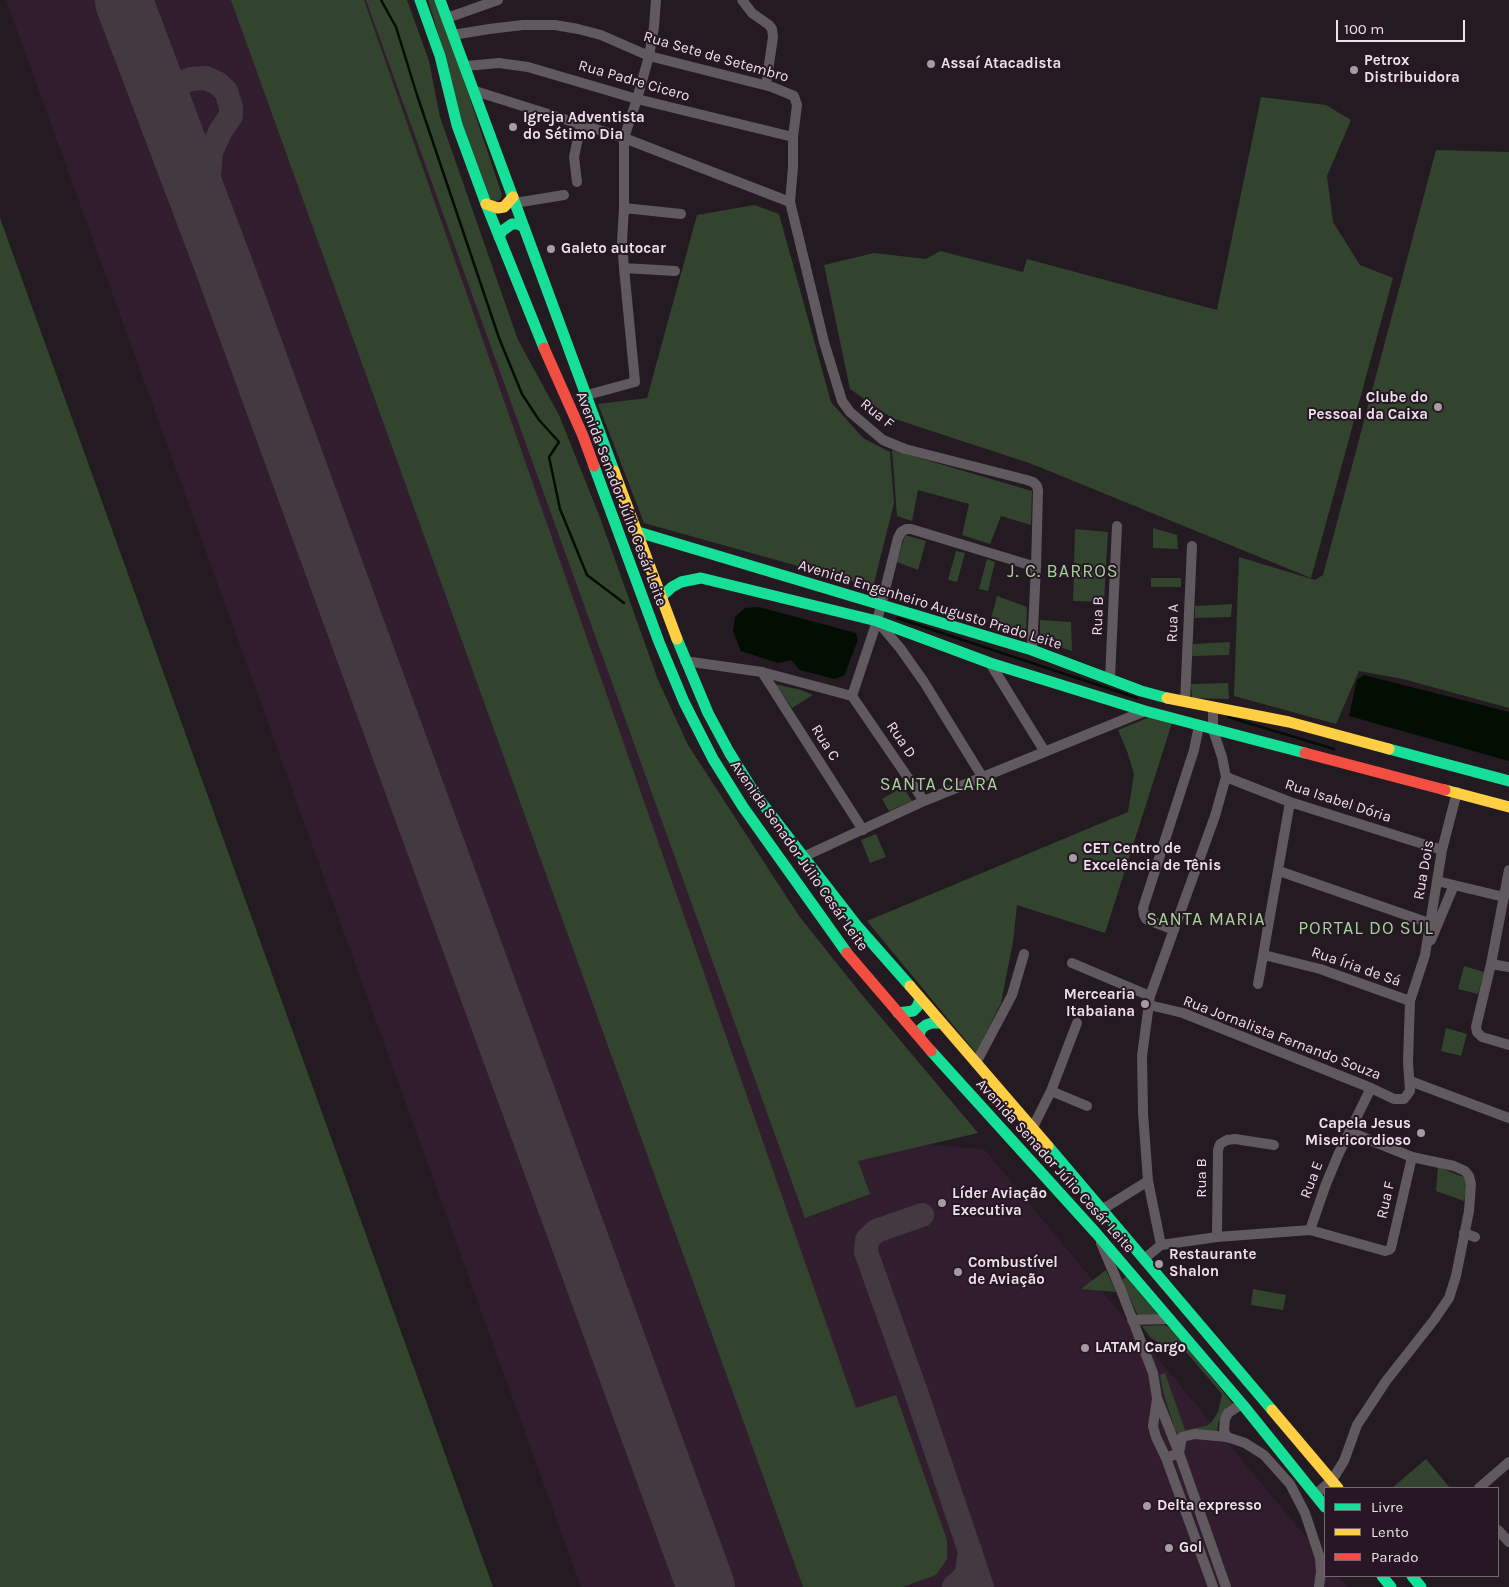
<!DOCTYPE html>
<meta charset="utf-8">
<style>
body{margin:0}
#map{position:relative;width:1509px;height:1587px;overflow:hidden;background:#241a22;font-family:Karla,sans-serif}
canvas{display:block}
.legend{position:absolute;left:1324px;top:1487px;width:175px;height:90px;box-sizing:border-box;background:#271724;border:1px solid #766773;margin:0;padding:6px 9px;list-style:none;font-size:15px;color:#ece0e9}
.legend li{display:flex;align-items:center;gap:10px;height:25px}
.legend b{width:25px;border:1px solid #766773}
.scale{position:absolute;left:1336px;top:20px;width:129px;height:22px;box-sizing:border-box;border:2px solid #ece0e9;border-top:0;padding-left:6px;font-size:15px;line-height:18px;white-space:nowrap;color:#ece0e9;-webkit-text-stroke:4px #271724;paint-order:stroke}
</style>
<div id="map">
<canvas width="1509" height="1587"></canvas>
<ul class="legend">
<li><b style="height:6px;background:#16e098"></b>Livre</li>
<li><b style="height:6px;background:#ffcf43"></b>Lento</li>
<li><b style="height:6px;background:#f24e42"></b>Parado</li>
</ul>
<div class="scale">100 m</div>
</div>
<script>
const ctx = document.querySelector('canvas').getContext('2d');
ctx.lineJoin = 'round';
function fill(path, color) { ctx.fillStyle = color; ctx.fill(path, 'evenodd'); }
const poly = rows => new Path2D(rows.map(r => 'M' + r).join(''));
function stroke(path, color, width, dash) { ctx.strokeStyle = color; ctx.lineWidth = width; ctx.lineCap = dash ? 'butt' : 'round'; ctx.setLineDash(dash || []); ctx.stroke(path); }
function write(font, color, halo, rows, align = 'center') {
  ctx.font = font + ' Karla,sans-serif'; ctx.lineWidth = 4; ctx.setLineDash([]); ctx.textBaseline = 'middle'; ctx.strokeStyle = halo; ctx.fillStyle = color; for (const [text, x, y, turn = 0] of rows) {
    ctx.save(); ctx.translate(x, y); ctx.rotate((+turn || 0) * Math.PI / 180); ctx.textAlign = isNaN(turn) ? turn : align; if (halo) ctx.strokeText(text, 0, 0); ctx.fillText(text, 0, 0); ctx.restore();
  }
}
const built = poly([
 [6,0,390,0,798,1134,984,1149,1325,1560,1325,1576,1338,1576,1348,1587,581,1587]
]);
const green = poly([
 [231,0,364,0,856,1408,896,1395,947,1540,947,1559,936,1575,903,1587,803,1587],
 [366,0,407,0,429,61,440,117,518,340,559,415,599,515,658,680,688,745,799,916,858,990,978,1133,858,1161,870,1194,805,1218],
 [428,0,437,0,502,195,500,200,495,201,488,198,457,112,446,59],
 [1261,97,1326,105,1351,120,1327,176,1333,222,1360,265,1393,278,1311,578,1032,464,892,418,850,389,824,265,874,253,926,259,940,251,1023,272,1027,259,1217,310],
 [1436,150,1509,152,1509,708,1403,679,1359,671,1336,724,1234,696,1239,557,1315,580,1323,575],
 [754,205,779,214,831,402,863,438,890,452,894,503,873,587,644,523,598,404,647,398,697,215],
 [0,218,183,727,493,1587,0,1587],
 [892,450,1032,491,1031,525,1001,516,990,544,962,535,969,504,918,490,912,521,897,516],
 [1153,528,1177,535,1178,549,1153,548],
 [1075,529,1108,532,1104,602,1073,601],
 [905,535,926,541,918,570,897,562],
 [956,551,965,553,957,582,948,580],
 [987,559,995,562,988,591,979,589],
 [1151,578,1181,578,1181,587,1151,587],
 [997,596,1027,607,1026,637,989,626],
 [1232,604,1231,617,1195,618,1195,606],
 [1040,620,1071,622,1072,651,1040,641],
 [1230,642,1229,655,1192,656,1193,644],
 [1228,683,1229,699,1192,698,1191,684],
 [775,684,801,690,813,695,792,708],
 [1150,717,1172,723,1105,933,1017,905,1013,942,1001,1003,976,1053,867,921,1128,812,1134,774,1127,751,1118,730],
 [903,787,912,801,889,811,882,799],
 [876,834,886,857,870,863,861,840],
 [1464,966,1484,972,1478,994,1458,989],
 [1446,1028,1467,1034,1461,1056,1441,1051],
 [1438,1167,1466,1178,1468,1183,1464,1201,1436,1191],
 [1106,1270,1116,1292,1081,1289],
 [1126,1277,1159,1316,1138,1316,1122,1281,1123,1279],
 [1253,1289,1286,1295,1283,1310,1251,1305],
 [1164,1325,1172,1329,1233,1404,1227,1407,1222,1415,1218,1423,1217,1432,1179,1436,1175,1429,1164,1395,1160,1375,1165,1373,1185,1430,1206,1426,1211,1423,1218,1412,1222,1394,1187,1353,1160,1344,1150,1337,1142,1326],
 [1426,1459,1450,1488,1392,1488]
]);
const water = poly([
 [759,607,856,633,858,640,844,676,834,679,800,670,791,660,778,663,741,651,733,631,735,617,745,608],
 [1364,675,1509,712,1509,761,1349,716,1357,680]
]);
const stream = poly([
 [381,0,396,27,417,95,499,338,522,394,539,420,559,442,549,457,560,509,587,575,624,603],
 [897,618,1137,698],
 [1228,717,1334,749]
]);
const taxiway = poly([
 [169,123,170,102,179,84,191,79,206,78,217,83,226,91,231,107,231,116,221,130,211,152,209,175,213,230,222,261],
 [922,1215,876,1231,867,1240,866,1252,917,1395,982,1587],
 [954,1587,965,1577,967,1572,970,1550]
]);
const runway = poly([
 [124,2,222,261,706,1587]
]);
const street = poly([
 [742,0,752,13,769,25,772,29,773,37,766,85],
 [447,18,498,0],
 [453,35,489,29,523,25,555,25,578,29,601,35,649,56,772,87,794,96,797,105,793,137,793,167,790,202,824,342,842,401,850,412,883,440,905,449,1027,480,1033,482,1037,486,1038,491,1036,567,1032,650],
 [466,66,499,63,528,67,637,99,793,137],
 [475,91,624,138,790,202],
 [577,182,574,157,581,124],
 [515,203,564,195],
 [624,208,681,214],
 [624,268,675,271],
 [587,395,635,382,624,268,622,241,624,208,624,138,637,99,649,56,654,27,656,0],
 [878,622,900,648,924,682,983,778],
 [685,661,762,672,852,696],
 [990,663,1045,752],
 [762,672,863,830],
 [1110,678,1117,526],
 [852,696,877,621,898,538,901,532,906,529,911,529,1036,567],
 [852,696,924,801],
 [1185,702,1192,546],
 [1226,777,1290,802,1442,850],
 [803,857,924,801,1145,711],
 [1509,870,1491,964,1476,1027,1477,1032,1482,1037,1509,1045],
 [1279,871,1429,923],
 [1437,881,1504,897],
 [1174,930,1146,919,1144,915,1143,908,1194,750,1199,726],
 [1431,940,1454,885],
 [1264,955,1320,969,1410,1001],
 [1072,963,1150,996],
 [1491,964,1509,967],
 [1258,984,1290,802],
 [1149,1005,1183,1013,1371,1088,1394,1099,1404,1099,1410,1091,1408,1062,1410,1001,1425,955,1442,850,1457,792],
 [976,1063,1012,995,1024,954],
 [1410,1081,1509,1118],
 [1051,1091,1087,1106],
 [1032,1129,1051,1091,1077,1023],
 [1103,1209,1148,1181],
 [1310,1230,1326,1184,1339,1153,1371,1088],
 [1464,1233,1475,1237],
 [1217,1237,1218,1150,1220,1144,1227,1140,1235,1139,1274,1145],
 [1101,1243,1123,1295,1153,1373,1157,1398,1179,1453,1226,1587],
 [1161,1245,1148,1181,1143,1113,1142,1056,1150,996,1215,816,1226,777,1222,757,1213,730,1213,707],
 [1144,1259,1161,1245,1217,1237,1310,1230,1385,1251,1389,1250,1391,1248,1412,1157],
 [1132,1320,1170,1319],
 [1157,1399,1153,1426,1156,1437,1166,1458,1213,1587],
 [1227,1437,1224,1431,1225,1419,1228,1413,1237,1407,1243,1405],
 [1166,1458,1179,1453,1182,1437,1195,1434,1227,1437,1245,1443,1264,1455,1290,1484,1305,1513,1320,1558,1321,1572,1319,1587],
 [1479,1488,1509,1462],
 [1315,1495,1332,1480,1344,1461,1357,1425,1386,1381,1434,1320,1449,1298,1456,1276,1469,1211,1471,1184,1469,1176,1465,1171,1454,1166,1412,1157,1350,1132],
 [1498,1530,1509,1542]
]);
const fast = poly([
 [420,0,440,56,457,125,486,204,544,348],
 [440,0,614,471],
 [499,237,502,231,512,224,518,224,524,227],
 [594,466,659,642,684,702,713,759,743,807,847,953],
 [638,532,1032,650,1141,691,1167,698],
 [661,597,672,587,681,582,701,578,877,621,990,663,1145,711,1305,753],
 [677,639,708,713,729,752,755,794,858,927,910,986],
 [1389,749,1509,781],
 [898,1013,913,1011,917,1007,920,1000],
 [919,1036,921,1029,926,1025,932,1023,941,1023],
 [931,1051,1096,1233,1243,1405,1325,1507],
 [1048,1146,1272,1410],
 [1382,1576,1391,1587],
 [1412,1576,1421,1587]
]);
const slow = poly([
 [486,204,498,208,504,207,513,197],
 [614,471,677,639],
 [1167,698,1289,722,1389,749],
 [1445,790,1509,807],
 [910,986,1048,1146],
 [1272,1410,1338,1488]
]);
const jam = poly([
 [544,348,583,436,594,466],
 [1305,753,1445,790],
 [847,953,931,1051]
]);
const markers = [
 [931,64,5,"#a69ba3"],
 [1354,70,5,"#a69ba3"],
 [513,127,5,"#a69ba3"],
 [551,249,5,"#a69ba3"],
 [1438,407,5,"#a69ba3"],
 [1073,858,5,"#a69ba3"],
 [1145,1004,5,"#a69ba3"],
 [1421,1133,5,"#a69ba3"],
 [942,1203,5,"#a69ba3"],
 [1159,1264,5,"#a69ba3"],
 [958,1272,5,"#a69ba3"],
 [1085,1348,5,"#a69ba3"],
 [1147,1506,5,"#a69ba3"],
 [1169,1548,5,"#a69ba3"]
];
const streetNames = [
 ["Rua Sete de Setembro",716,57,16],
 ["Rua Padre Cicero",634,81,16],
 ["Rua F",877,414,39],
 ["Avenida Senador Júlio Cesár Leite",621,499,69],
 ["Avenida Engenheiro Augusto Prado Leite",930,605,17],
 ["Rua B",1098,616,-88],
 ["Rua A",1173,623,-88],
 ["Rua D",901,740,56],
 ["Rua C",825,743,58],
 ["Rua Isabel Dória",1338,801,18],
 ["Avenida Senador Júlio Cesár Leite",799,856,55],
 ["Rua Dois",1424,870,-80],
 ["Rua Íria de Sá",1356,967,19],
 ["Rua Jornalista Fernando Souza",1282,1038,21],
 ["Avenida Senador Júlio Cesár Leite",1055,1166,48],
 ["Rua B",1202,1178,-90],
 ["Rua E",1312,1180,-69],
 ["Rua F",1386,1200,-77]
];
const poiNames = [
 ["Petrox",1364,61],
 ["Distribuidora",1364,78],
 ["Assaí Atacadista",941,64],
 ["Igreja Adventista",523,118],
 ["do Sétimo Dia",523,135],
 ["Galeto autocar",561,249],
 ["Clube do",1428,398,"right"],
 ["Pessoal da Caixa",1428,415,"right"],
 ["CET Centro de",1083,849],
 ["Excelência de Tênis",1083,866],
 ["Mercearia",1135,995,"right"],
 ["Itabaiana",1135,1012,"right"],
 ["Capela Jesus",1411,1124,"right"],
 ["Misericordioso",1411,1141,"right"],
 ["Líder Aviação",952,1194],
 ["Executiva",952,1211],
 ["Restaurante",1169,1255],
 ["Shalon",1169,1272],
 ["Combustível",968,1263],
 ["de Aviação",968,1280],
 ["LATAM Cargo",1095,1348],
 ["Delta expresso",1157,1506],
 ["Gol",1179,1548]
];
const quarterNames = [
 ["J. C. BARROS",1063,572],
 ["SANTA CLARA",939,785],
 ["SANTA MARIA",1206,920],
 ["PORTAL DO SUL",1366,929]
];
fill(built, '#311d2d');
fill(green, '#32442e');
fill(water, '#030e03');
stroke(stream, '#030e03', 2.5);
stroke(taxiway, '#423a40', 24);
stroke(runway, '#423a40', 58);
stroke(street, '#60595e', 10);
stroke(fast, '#16e098', 11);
stroke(slow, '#ffcf43', 11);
stroke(jam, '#f24e42', 11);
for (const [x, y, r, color] of markers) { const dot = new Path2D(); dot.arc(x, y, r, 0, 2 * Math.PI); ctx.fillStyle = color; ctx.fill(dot); stroke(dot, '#271724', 2); }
write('15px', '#ece0e9', '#271724', streetNames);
write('bold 15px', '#ece0e9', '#271724', poiNames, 'left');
ctx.letterSpacing = '1px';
write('18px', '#a1d597', '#271724', quarterNames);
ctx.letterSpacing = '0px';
</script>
